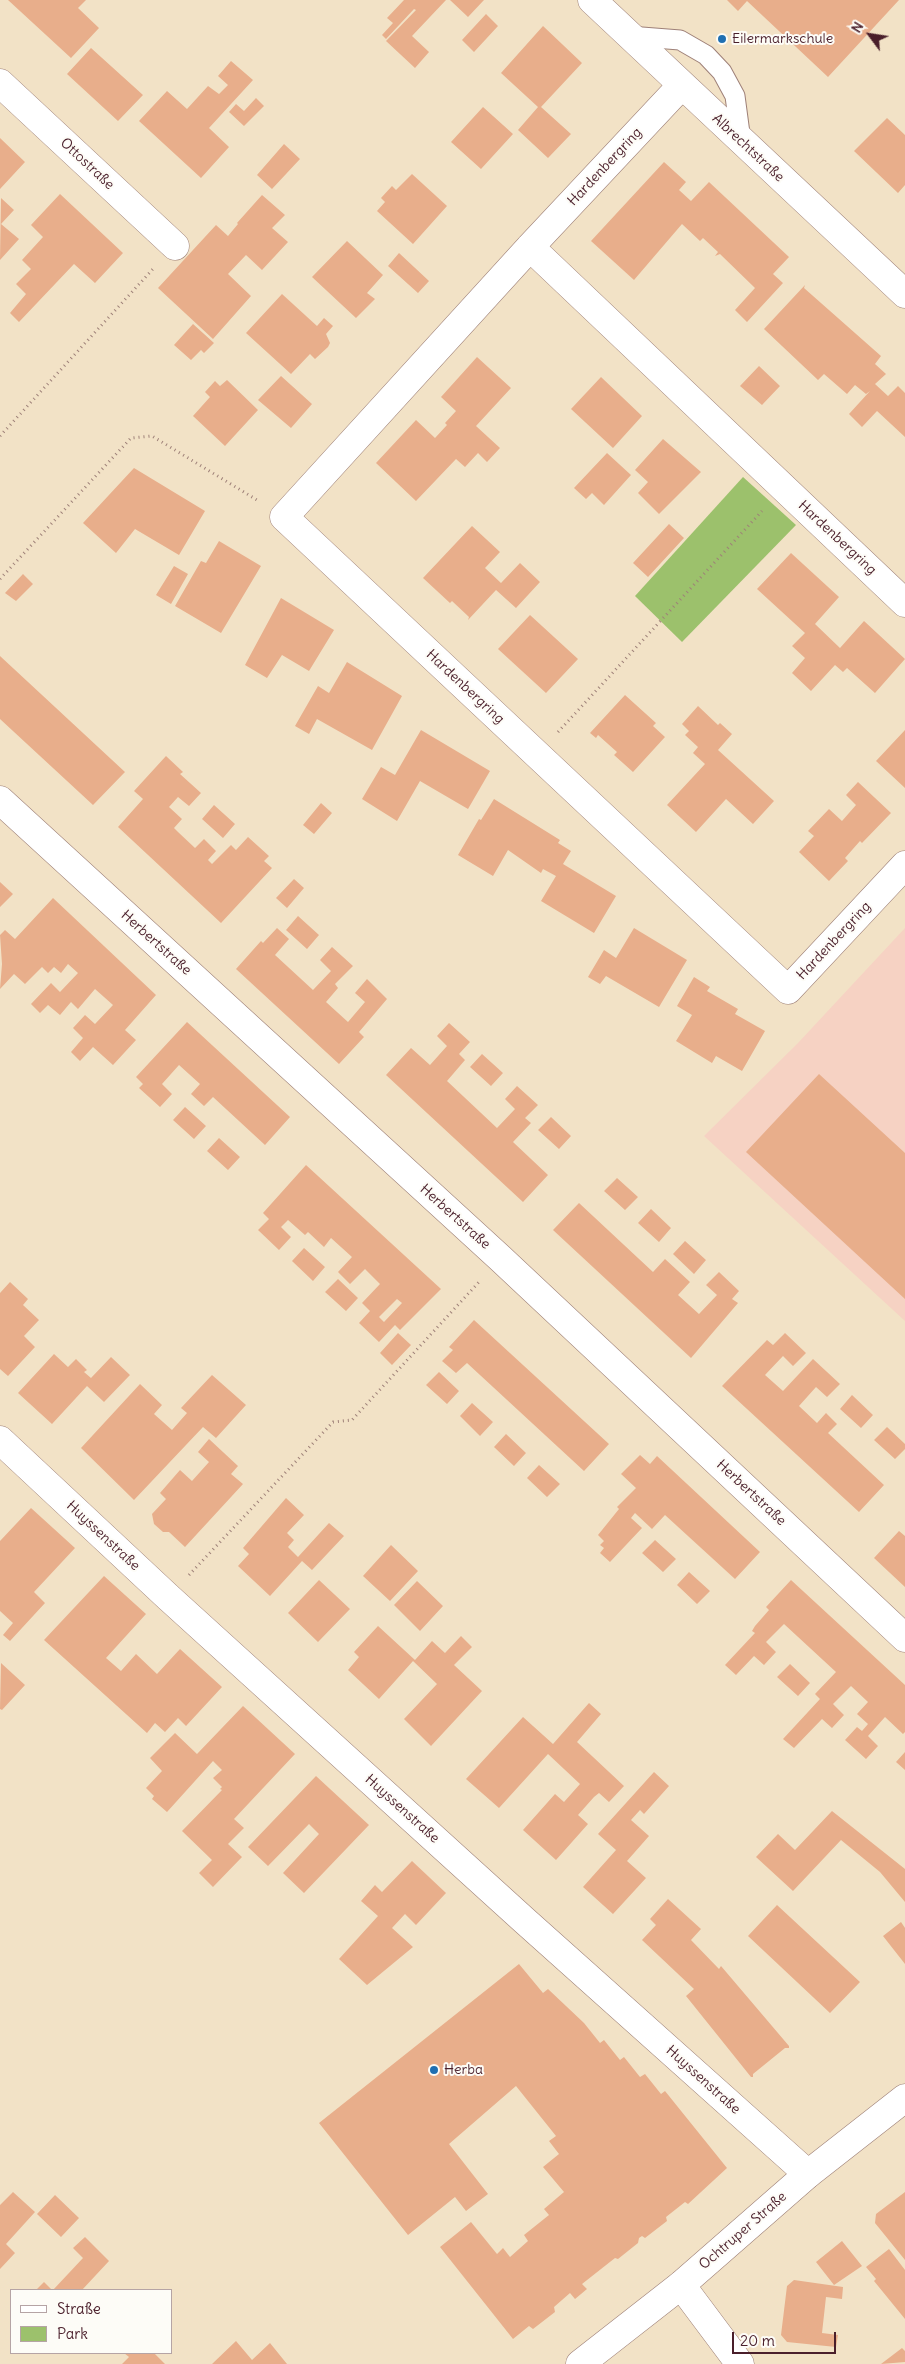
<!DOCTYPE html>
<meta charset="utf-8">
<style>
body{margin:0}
#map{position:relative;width:905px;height:2364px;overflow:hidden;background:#f2e2c6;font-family:Delius,sans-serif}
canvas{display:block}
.legend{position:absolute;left:10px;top:2289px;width:162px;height:65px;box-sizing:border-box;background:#fdfcf7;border:1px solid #b5a4a5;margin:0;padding:6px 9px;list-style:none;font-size:15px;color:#4a1f2b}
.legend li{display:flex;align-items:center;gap:10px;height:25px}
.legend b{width:25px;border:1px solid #b5a4a5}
.north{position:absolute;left:845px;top:10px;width:50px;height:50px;-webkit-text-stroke:4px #fdfcf7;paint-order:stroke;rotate:301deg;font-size:14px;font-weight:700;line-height:20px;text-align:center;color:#4a1f2b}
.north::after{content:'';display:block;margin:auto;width:18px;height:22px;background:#4a1f2b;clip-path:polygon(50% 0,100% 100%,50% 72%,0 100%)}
.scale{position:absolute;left:732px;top:2332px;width:104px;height:22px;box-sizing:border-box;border:2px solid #4a1f2b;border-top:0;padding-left:6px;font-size:15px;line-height:18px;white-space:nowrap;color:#4a1f2b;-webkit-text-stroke:4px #fdfcf7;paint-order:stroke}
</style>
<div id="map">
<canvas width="905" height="2364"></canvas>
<ul class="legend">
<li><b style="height:6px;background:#fff"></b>Straße</li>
<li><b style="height:14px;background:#9cc16c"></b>Park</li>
</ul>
<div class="north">N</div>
<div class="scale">20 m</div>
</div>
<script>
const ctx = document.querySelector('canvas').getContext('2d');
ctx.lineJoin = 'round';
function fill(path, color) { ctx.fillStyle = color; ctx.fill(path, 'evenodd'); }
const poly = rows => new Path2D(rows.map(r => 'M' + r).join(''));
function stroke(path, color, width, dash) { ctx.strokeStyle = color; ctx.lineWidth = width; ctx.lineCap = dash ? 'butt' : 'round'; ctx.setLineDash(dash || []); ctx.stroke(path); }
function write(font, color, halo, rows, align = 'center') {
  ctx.font = font + ' Delius,sans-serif'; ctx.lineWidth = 4; ctx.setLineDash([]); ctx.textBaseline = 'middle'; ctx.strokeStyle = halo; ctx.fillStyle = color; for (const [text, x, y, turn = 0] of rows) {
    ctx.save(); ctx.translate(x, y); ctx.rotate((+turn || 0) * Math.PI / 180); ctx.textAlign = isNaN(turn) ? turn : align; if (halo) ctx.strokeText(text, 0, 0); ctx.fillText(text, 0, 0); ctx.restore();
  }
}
const built = poly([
 [905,928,905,1321,704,1136,798,1043]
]);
const green = poly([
 [743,477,796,525,682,642,635,596]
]);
const building = poly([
 [8,0,86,0,78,8,99,28,71,58],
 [404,0,446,0,412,36,429,52,415,68,386,41,416,10,414,9,386,39,382,35,393,23,387,18],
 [450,0,484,0,468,17],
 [727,0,899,0,828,77,747,1,738,11],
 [486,14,498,26,474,52,462,40],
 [543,26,582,63,541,107,571,134,548,158,518,130,538,107,501,73],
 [91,48,143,95,118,121,67,74],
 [231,61,253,80,209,128,229,147,201,178,139,121,167,91,187,109,208,86,219,94,228,85,218,76],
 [256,98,264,106,244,126,229,112,236,104,244,111],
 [483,107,513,134,481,169,451,142],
 [887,118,905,135,905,185,898,193,854,151],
 [0,138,25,162,0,189],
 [284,144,300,159,272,189,257,175],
 [664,162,686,182,679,190,691,201,709,182,789,257,773,274,783,283,747,322,735,310,755,288,720,254,715,256,718,252,703,238,700,241,682,224,634,280,591,241],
 [412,174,447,206,413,244,377,211,385,202,381,198,392,186,396,190],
 [60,194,123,253,95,283,74,264,19,322,10,313,26,294,16,284,31,269,22,260,43,237,31,225],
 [262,195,285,215,272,228,288,242,262,270,246,255,228,274,251,296,213,339,158,288,216,225,228,236,238,224,237,223],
 [1,198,14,210,1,224,19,239,0,260],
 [347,241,383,275,367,293,375,299,356,318,312,277],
 [399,253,429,281,418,293,388,266],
 [805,285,804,288,881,356,875,364,886,374,875,384,888,396,898,386,905,393,905,437,877,411,862,427,849,414,870,391,866,394,855,385,847,394,824,374,818,380,764,329],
 [282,294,317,326,324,318,333,326,326,334,330,343,328,347,315,359,310,354,291,374,246,333],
 [193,324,214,343,204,353,201,350,191,360,174,345],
 [477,357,511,388,476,426,500,448,487,462,478,453,465,467,456,459,416,501,376,463,416,420,435,438,447,425,445,423,456,411,441,397],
 [759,366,780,386,762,405,740,386],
 [281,376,312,404,291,428,258,400],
 [601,377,642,416,613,448,571,409],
 [227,380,258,410,225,446,193,416,210,397,205,392,215,381,220,386],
 [663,439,701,472,659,514,638,493,648,482,635,470],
 [607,453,631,475,604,505,592,493,586,499,574,488],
 [134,468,205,511,179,555,135,529,116,553,83,523],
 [669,524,684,538,648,577,633,563],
 [472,526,500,552,485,568,501,583,520,563,540,582,516,608,496,590,468,620,469,617,452,601,450,603,423,578],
 [219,541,261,566,221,633,175,606,201,561,206,563],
 [791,553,839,597,815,624,840,648,864,621,905,659,875,693,847,668,843,672,835,665,811,691,792,673,805,658,792,646,805,633,757,589],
 [174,566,188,574,171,604,156,595],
 [23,574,33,584,16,601,5,593],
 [281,598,334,630,309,671,282,655,267,678,245,665],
 [530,615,578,659,546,693,498,649],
 [0,656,125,772,93,805,0,719],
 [347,662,402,696,372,750,317,719,309,734,295,726,318,686,329,693],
 [625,695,656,723,653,726,665,737,633,772,614,755,617,752,598,735,596,738,590,733],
 [698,706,718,725,720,723,732,734,718,750,774,801,753,824,726,799,696,832,667,805,705,764,693,753,698,747,685,735,689,731,682,724],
 [421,730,490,771,468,809,420,781,397,821,362,799,381,767,395,775],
 [905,730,905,788,876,761],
 [166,756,183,772,180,774,201,793,189,806,178,797,169,807,182,819,174,828,178,832,195,848,204,839,216,851,208,860,212,864,231,845,236,850,248,837,269,856,264,861,272,868,221,923,118,827,143,799,134,791],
 [858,782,891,813,862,843,860,841,845,858,848,861,829,881,799,852,814,836,808,831,829,809,842,821,856,805,846,795],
 [494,799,560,840,558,843,571,851,563,864,616,896,594,933,541,901,556,876,543,869,541,873,508,850,493,876,458,855,479,819,481,820],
 [321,803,332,813,314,834,303,825],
 [214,805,235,824,223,838,202,819],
 [294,879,304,888,287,908,276,898],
 [0,882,13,894,0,907],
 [53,898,156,995,125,1030,136,1040,113,1065,93,1047,80,1061,71,1052,83,1038,73,1028,85,1015,95,1024,113,1005,95,989,78,1009,71,1002,60,1015,48,1005,40,1013,31,1004,51,983,60,992,78,973,68,964,61,973,54,967,48,973,42,967,25,984,14,974,0,989,2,964,0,935,5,930,15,939],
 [298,916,319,935,307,949,286,930],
 [277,928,289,939,275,955,313,990,331,971,320,960,332,947,353,966,335,984,338,988,326,1002,348,1022,365,1002,355,993,367,979,387,999,359,1032,364,1037,339,1064,236,969,261,941,263,943],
 [634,928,687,960,659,1007,606,976,600,984,588,977,604,950,616,958],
 [694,977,710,987,707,991,738,1009,735,1014,765,1031,742,1071,716,1056,712,1063,676,1041,692,1015,677,1006],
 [187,1022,290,1117,265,1145,213,1097,204,1106,191,1094,200,1084,179,1065,162,1084,172,1094,160,1107,139,1088,143,1084,136,1077],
 [449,1023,470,1042,459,1054,465,1060,447,1081,497,1128,515,1109,505,1099,517,1086,538,1105,525,1118,531,1123,513,1142,548,1175,523,1202,386,1075,411,1048,430,1065,447,1046,437,1036],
 [482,1054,503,1073,491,1086,470,1067],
 [819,1074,905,1153,905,1299,746,1152],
 [185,1107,206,1126,194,1139,173,1120],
 [551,1117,571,1136,559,1149,538,1130],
 [219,1138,240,1157,228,1170,207,1151],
 [306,1165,441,1289,400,1330,395,1325,379,1342,359,1323,370,1311,362,1303,380,1284,365,1269,350,1284,338,1272,352,1257,331,1238,324,1247,308,1232,305,1235,288,1220,281,1227,291,1237,279,1250,258,1230,269,1219,263,1213],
 [397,1299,402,1303,384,1322,379,1317],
 [617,1178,638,1197,625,1210,604,1191],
 [579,1203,653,1272,665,1259,690,1282,678,1295,699,1314,717,1295,706,1285,719,1272,739,1291,732,1299,738,1303,691,1358,553,1230],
 [651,1209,671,1228,659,1242,638,1223],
 [685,1241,706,1260,694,1274,673,1254],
 [304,1248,325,1267,313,1281,292,1261],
 [338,1279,358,1298,346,1311,325,1292],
 [10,1282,28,1299,23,1305,39,1320,24,1336,35,1347,8,1376,0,1369,0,1293],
 [474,1320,609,1444,584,1471,467,1363,456,1373,442,1361,453,1350,449,1347],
 [398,1333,411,1345,392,1365,380,1353],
 [785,1333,806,1353,793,1366,783,1356,765,1375,783,1391,813,1359,840,1384,827,1397,816,1387,799,1406,817,1423,826,1413,837,1424,828,1433,884,1485,859,1512,722,1386,767,1340,773,1345],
 [54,1354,68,1367,76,1359,87,1370,84,1372,91,1378,111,1357,130,1375,104,1402,87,1386,52,1424,18,1393],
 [439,1372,459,1391,447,1404,426,1385],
 [212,1375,246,1405,216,1438,203,1427,134,1500,81,1448,140,1384,162,1405,154,1414,172,1430,187,1413,181,1408],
 [852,1395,873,1415,861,1428,840,1409],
 [472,1403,493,1422,480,1436,460,1416],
 [887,1427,905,1444,905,1449,895,1459,874,1440],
 [506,1434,526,1453,514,1466,494,1447],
 [209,1439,238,1466,231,1474,243,1484,185,1547,169,1532,163,1532,154,1524,152,1514,166,1499,160,1493,180,1470,192,1481,209,1462,198,1452],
 [640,1455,650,1464,657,1456,760,1552,735,1579,665,1515,652,1529,635,1513,631,1518,642,1528,610,1562,600,1553,604,1548,600,1545,604,1541,598,1535,619,1509,617,1507,636,1488,621,1474],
 [539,1465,560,1484,547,1497,527,1478],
 [286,1498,304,1515,287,1533,294,1540,288,1547,298,1557,329,1523,344,1536,312,1570,302,1561,270,1596,238,1566,249,1554,243,1548],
 [31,1508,75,1548,34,1592,45,1603,10,1641,3,1635,13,1623,0,1611,0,1541],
 [899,1531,905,1536,905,1587,874,1558],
 [655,1540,676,1559,663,1572,642,1553],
 [391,1545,418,1571,390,1601,363,1576],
 [689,1572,710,1591,697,1604,677,1585],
 [104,1576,146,1614,106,1658,121,1671,136,1654,157,1674,180,1649,222,1687,186,1726,178,1718,165,1732,155,1723,147,1733,44,1640],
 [319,1580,350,1609,318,1642,288,1613],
 [791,1580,905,1685,905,1732,903,1734,885,1717,868,1736,878,1746,866,1759,845,1740,857,1727,862,1731,868,1724,857,1714,868,1702,851,1686,833,1704,844,1715,832,1728,822,1719,794,1748,783,1739,820,1699,815,1694,836,1672,784,1624,766,1642,776,1652,764,1665,754,1656,736,1675,725,1665,755,1633,752,1631,755,1626,769,1610,766,1607],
 [417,1581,443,1606,420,1631,394,1605],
 [378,1626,415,1660,432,1641,445,1653,461,1636,472,1647,454,1665,482,1691,431,1746,404,1719,437,1684,413,1661,379,1699,348,1670,359,1657,354,1652],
 [1,1663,25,1685,2,1710,0,1709],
 [790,1664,810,1683,798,1696,777,1677],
 [589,1703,601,1714,577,1742,624,1786,609,1802,599,1793,594,1797,578,1815,588,1824,556,1860,523,1830,555,1794,564,1802,580,1784,548,1754,499,1808,466,1779,523,1717,553,1744],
 [243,1706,295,1754,234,1819,244,1828,228,1844,242,1857,213,1887,199,1873,212,1860,182,1831,222,1790,220,1789,222,1787,213,1778,222,1770,213,1761,167,1812,152,1799,154,1796,146,1788,162,1771,150,1758,175,1733,197,1754],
 [905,1752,905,1770,896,1762],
 [654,1772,669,1786,644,1814,640,1810,631,1820,649,1836,627,1861,646,1878,613,1914,583,1887,616,1850,598,1834],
 [316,1776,369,1825,304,1893,283,1873,319,1834,309,1824,268,1866,248,1847],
 [832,1811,905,1869,905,1902,880,1872,841,1840,793,1891,756,1857,778,1834,795,1850],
 [412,1861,446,1893,416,1925,405,1914,392,1928,413,1947,367,1985,339,1959,378,1916,361,1901,375,1885,382,1892],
 [668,1899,701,1929,691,1940,719,1969,721,1966,789,2046,789,2048,785,2048,753,2074,753,2077,751,2077,686,1996,694,1989,642,1940,656,1925,650,1919],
 [777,1905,860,1982,830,2013,748,1936],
 [901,1922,905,1928,905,1964,883,1936],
 [519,1964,543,1993,548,1989,584,2023,600,2043,604,2040,620,2060,624,2057,640,2077,645,2074,661,2094,665,2091,727,2168,688,2204,685,2202,666,2217,667,2221,645,2238,642,2236,639,2238,638,2243,618,2259,615,2258,582,2284,587,2289,575,2299,570,2293,554,2307,555,2312,533,2329,529,2326,513,2339,440,2247,471,2222,497,2254,503,2248,510,2257,528,2241,524,2235,549,2215,544,2209,564,2192,543,2167,559,2154,549,2141,556,2136,516,2086,449,2144,488,2194,466,2211,455,2197,408,2235,319,2123],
 [13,2192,35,2212,6,2244,15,2253,0,2269,0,2205],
 [905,2192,905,2260,875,2223,876,2214],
 [55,2195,79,2218,61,2237,37,2214],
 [85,2237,109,2261,82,2290,53,2290,83,2258,73,2248],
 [842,2241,862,2266,834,2285,816,2262],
 [889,2249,905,2270,905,2319,874,2281,876,2279,866,2267],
 [794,2280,843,2287,842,2299,826,2297,822,2333,838,2335,836,2347,787,2342,781,2335,787,2286],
 [44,2282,52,2290,36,2290],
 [236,2341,252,2360,270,2343,287,2364,212,2364],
 [902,2348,905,2351,905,2362,881,2364],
 [124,2353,154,2353,165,2364,122,2364,129,2357]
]);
const path = poly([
 [0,436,153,269],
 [0,579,131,438,152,436,257,500],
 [558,732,762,511],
 [189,1575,333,1422,352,1420,479,1282]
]);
const lane = poly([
 [629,36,680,40,706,55,722,72,735,96,741,141]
]);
const street = poly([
 [592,0,905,294],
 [0,83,175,246],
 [681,86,530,247,284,517,788,990,905,865],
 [530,247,905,603],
 [0,800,500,1258,905,1638],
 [0,1440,168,1597,525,1921,808,2174],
 [681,2285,740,2364]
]);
const secondary = poly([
 [580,2364,681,2285,808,2174,905,2098]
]);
const markers = [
 [722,39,5,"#1f6fb2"],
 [434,2070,5,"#1f6fb2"]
];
const poiNames = [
 ["Eilermarkschule",732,39],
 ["Herba",444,2070]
];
const streetNames = [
 ["Albrechtstraße",748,148,43],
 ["Ottostraße",87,164,43],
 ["Hardenbergring",605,167,-47],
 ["Hardenbergring",837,538,43],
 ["Hardenbergring",465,687,43],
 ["Hardenbergring",834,941,-47],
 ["Herbertstraße",156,943,42],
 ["Herbertstraße",455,1217,42],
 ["Herbertstraße",751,1493,43],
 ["Huyssenstraße",103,1536,43],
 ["Huyssenstraße",402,1809,42],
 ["Huyssenstraße",703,2080,42],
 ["Ochtruper Straße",743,2231,-41]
];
fill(built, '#f6d2c3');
fill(green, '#9cc16c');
fill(building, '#e8ae8b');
stroke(lane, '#9e8078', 21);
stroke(street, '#9e8078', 29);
stroke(secondary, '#9e8078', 29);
stroke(path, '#9e8078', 3, [1, 4]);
stroke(lane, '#fff', 19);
stroke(street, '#fff', 28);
stroke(secondary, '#fff', 28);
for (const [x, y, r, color] of markers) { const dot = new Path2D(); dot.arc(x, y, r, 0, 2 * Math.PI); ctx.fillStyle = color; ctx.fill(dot); stroke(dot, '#fdfcf7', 2); }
write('14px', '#4a1f2b', '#fdfcf7', poiNames, 'left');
write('14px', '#4a1f2b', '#fdfcf7', streetNames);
</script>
